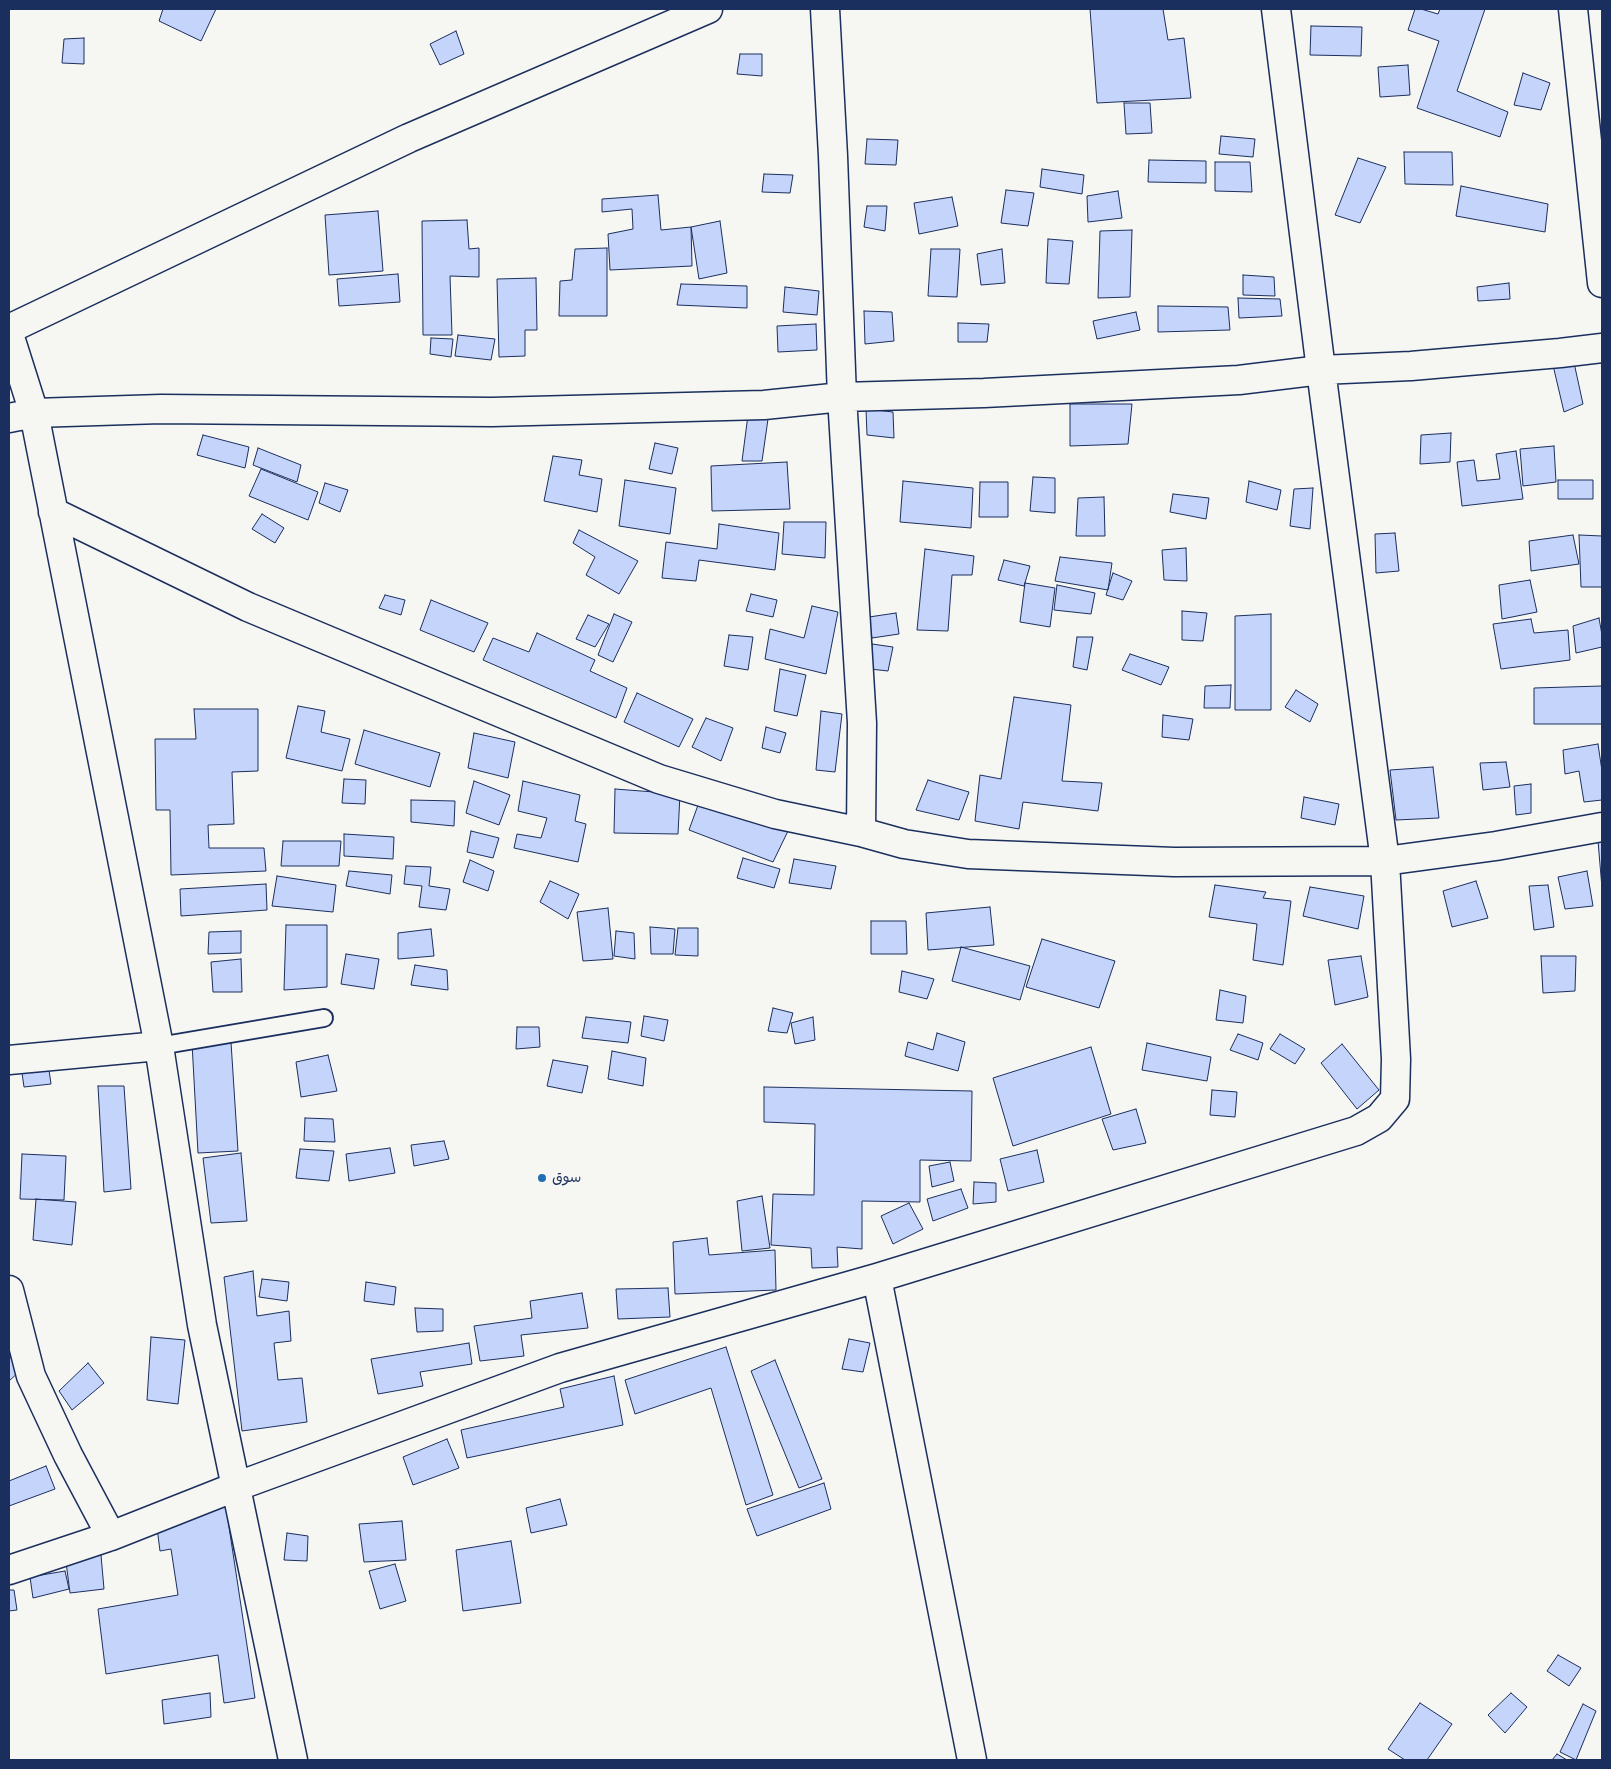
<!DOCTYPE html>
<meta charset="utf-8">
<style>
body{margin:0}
#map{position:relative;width:1611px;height:1769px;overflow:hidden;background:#f6f6f2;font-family:"Balsamiq Sans",sans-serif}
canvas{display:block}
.frame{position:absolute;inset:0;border:10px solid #1b2f5e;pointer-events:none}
</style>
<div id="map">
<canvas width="1611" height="1769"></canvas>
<div class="frame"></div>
</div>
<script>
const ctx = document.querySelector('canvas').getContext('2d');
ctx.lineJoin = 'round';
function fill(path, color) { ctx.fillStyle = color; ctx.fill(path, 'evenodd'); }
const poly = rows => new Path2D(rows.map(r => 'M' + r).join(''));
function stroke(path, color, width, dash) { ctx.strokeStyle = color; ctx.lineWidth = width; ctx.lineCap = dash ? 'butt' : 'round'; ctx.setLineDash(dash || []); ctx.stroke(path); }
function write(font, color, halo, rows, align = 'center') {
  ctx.font = font + ' "Balsamiq Sans","Playpen Sans Arabic",sans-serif'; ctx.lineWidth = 4.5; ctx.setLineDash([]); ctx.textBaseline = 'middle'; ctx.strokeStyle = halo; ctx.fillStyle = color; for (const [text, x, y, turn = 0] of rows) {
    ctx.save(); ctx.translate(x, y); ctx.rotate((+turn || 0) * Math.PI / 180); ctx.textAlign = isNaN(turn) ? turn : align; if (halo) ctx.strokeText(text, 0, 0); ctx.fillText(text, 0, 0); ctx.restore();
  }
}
const building = poly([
 [163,9,216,9,201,41,159,21,163,9],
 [1090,9,1163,9,1168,40,1184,38,1191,98,1097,103,1090,9],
 [1415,9,1421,9,1438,14,1440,9,1485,9,1457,91,1508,112,1500,137,1417,108,1439,41,1408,30,1415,9],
 [1311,26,1362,27,1361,56,1310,55,1311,26],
 [456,31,464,54,440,65,430,44,456,31],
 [84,38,84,64,62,63,64,39,84,38],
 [740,54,762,54,762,76,737,74,740,54],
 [1408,65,1410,95,1380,97,1378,67,1408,65],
 [1523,73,1550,83,1541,110,1514,105,1523,73],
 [1124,103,1150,103,1152,133,1126,134,1124,103],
 [1221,136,1255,139,1253,157,1219,154,1221,136],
 [867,139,898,140,896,165,865,164,867,139],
 [1404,152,1452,152,1453,185,1405,184,1404,152],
 [1358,158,1386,167,1360,223,1335,215,1358,158],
 [1149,160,1206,161,1206,183,1148,182,1149,160],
 [1215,162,1250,162,1252,192,1215,191,1215,162],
 [1042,169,1084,175,1082,194,1040,187,1042,169],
 [764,174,793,175,790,193,762,192,764,174],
 [1461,186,1548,204,1545,232,1456,216,1461,186],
 [1006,190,1034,193,1028,226,1001,223,1006,190],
 [1118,191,1122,218,1088,222,1087,196,1118,191],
 [658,195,661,230,691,227,692,266,610,270,608,234,633,229,632,209,602,212,602,199,658,195],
 [952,197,958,226,919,234,914,203,952,197],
 [867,206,887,206,885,231,864,227,867,206],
 [378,211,383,271,329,275,325,215,378,211],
 [467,220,469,249,479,248,479,277,450,276,452,335,423,335,422,221,467,220],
 [720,221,727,273,699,279,691,227,720,221],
 [1132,230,1130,297,1098,298,1100,231,1132,230],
 [1048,239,1073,241,1069,284,1046,283,1048,239],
 [607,248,607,316,559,316,560,281,572,280,575,249,607,248],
 [931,249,960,249,957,297,928,296,931,249],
 [1002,249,1005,283,981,285,977,254,1002,249],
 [398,274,400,302,339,306,337,279,398,274],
 [1243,275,1274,277,1275,296,1243,295,1243,275],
 [536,278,537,330,525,330,525,356,499,357,497,279,536,278],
 [1509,283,1510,299,1478,301,1477,287,1509,283],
 [681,284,747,286,747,308,677,305,681,284],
 [785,287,819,291,817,315,783,312,785,287],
 [1238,298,1280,299,1282,316,1239,318,1238,298],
 [1158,306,1228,307,1230,330,1158,332,1158,306],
 [864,311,892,312,894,341,865,344,864,311],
 [1136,312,1140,330,1097,339,1093,321,1136,312],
 [958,323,989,324,987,342,958,342,958,323],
 [816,324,817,350,778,352,777,326,816,324],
 [458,335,495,339,491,360,455,356,458,335],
 [431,338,453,339,451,357,430,354,431,338],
 [1573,358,1583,404,1564,412,1552,361,1573,358],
 [1070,404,1132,404,1128,444,1070,446,1070,404],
 [866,409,893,412,894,438,867,435,866,409],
 [748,415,768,419,762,461,742,461,748,415],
 [1451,433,1450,462,1420,464,1421,435,1451,433],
 [203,435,249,447,245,468,197,455,203,435],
 [655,443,678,448,672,474,649,469,655,443],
 [1554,446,1556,482,1523,486,1520,449,1554,446],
 [258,448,301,465,297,482,253,465,258,448],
 [1516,451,1523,499,1462,506,1457,462,1474,460,1477,481,1500,479,1496,454,1516,451],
 [553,456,582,460,579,475,602,479,597,512,544,501,553,456],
 [787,462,790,509,712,511,711,466,787,462],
 [261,469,318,492,308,520,249,496,261,469],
 [1033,477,1055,478,1055,513,1030,511,1033,477],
 [625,480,676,488,670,534,619,526,625,480],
 [1558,480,1593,480,1593,499,1558,499,1558,480],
 [903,481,973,488,971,528,900,522,903,481],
 [1249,481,1281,490,1277,510,1246,502,1249,481],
 [980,482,1008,482,1008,517,979,517,980,482],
 [325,483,348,490,340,512,319,503,325,483],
 [1313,488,1310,529,1290,526,1294,489,1313,488],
 [1173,494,1209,498,1206,519,1170,512,1173,494],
 [1104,497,1105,536,1076,536,1078,498,1104,497],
 [262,514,284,528,275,543,252,529,262,514],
 [784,522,826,522,825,558,782,554,784,522],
 [719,524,779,533,775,570,699,560,696,581,662,578,666,542,717,549,719,524],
 [579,530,638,561,619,594,586,575,595,557,573,543,579,530],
 [1395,533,1399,571,1376,573,1375,534,1395,533],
 [1573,535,1579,564,1531,571,1529,541,1573,535],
 [1579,535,1602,536,1602,587,1581,587,1579,535],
 [1186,548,1187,581,1164,580,1162,550,1186,548],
 [925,549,974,556,972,575,952,575,948,631,917,630,925,549],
 [1060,557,1112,563,1108,590,1055,581,1060,557],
 [1004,560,1030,566,1024,586,998,580,1004,560],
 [1113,573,1132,581,1123,600,1106,595,1113,573],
 [1530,580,1537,612,1502,619,1499,585,1530,580],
 [1025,583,1055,588,1050,627,1020,622,1025,583],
 [1057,585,1095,593,1091,614,1054,610,1057,585],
 [751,594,777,600,773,617,746,611,751,594],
 [385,595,405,600,401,615,379,608,385,595],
 [431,600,488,623,474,652,420,630,431,600],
 [812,606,838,612,826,674,765,659,770,629,804,638,812,606],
 [1182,611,1207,613,1203,641,1182,640,1182,611],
 [896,613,899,634,872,638,869,617,896,613],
 [614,614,632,622,613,662,598,655,614,614],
 [1271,614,1271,710,1235,710,1235,616,1271,614],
 [588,615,609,624,595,647,576,639,588,615],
 [1599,618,1602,635,1602,647,1576,653,1573,626,1599,618],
 [1531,619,1534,633,1568,630,1570,660,1501,669,1493,624,1531,619],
 [537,633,595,660,590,671,627,688,616,718,483,660,493,638,529,652,537,633],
 [729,635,753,637,748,670,724,666,729,635],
 [1077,637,1093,637,1087,670,1073,667,1077,637],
 [872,644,893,647,888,671,870,669,872,644],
 [1130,654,1169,667,1161,685,1122,670,1130,654],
 [780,669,806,675,797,716,774,711,780,669],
 [1231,685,1230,708,1204,708,1205,686,1231,685],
 [1602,686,1602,724,1534,724,1534,688,1602,686],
 [1296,690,1318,704,1310,722,1285,707,1296,690],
 [637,693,693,719,679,747,624,722,637,693],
 [1014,697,1071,705,1062,781,1102,783,1098,811,1023,802,1019,829,975,821,980,775,1001,779,1014,697],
 [298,706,325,711,321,732,350,739,342,771,286,758,298,706],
 [194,709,258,709,258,771,232,772,234,824,208,825,209,848,264,848,266,871,171,875,170,810,156,810,155,739,196,739,194,709],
 [821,711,842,714,835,772,816,770,821,711],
 [1163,715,1193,719,1189,740,1162,737,1163,715],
 [706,718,733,728,721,761,692,747,706,718],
 [766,727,786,733,780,753,762,748,766,727],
 [364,730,440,753,430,787,355,764,364,730],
 [474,733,515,742,508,778,468,768,474,733],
 [1598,744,1602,771,1602,800,1584,802,1579,771,1565,774,1563,750,1598,744],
 [1506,762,1510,787,1483,790,1480,763,1506,762],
 [1433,767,1439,818,1396,820,1390,770,1433,767],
 [344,779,366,780,365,804,342,803,344,779],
 [928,780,969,792,959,820,916,810,928,780],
 [474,781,510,795,499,825,466,813,474,781],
 [523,781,580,795,575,821,586,824,578,862,514,848,517,834,541,838,547,818,518,811,523,781],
 [1531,784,1531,813,1516,815,1514,786,1531,784],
 [615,789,680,794,678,834,614,833,615,789],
 [702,794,788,831,773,862,689,830,702,794],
 [1304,797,1339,804,1335,825,1301,818,1304,797],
 [411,800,455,801,454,826,411,822,411,800],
 [471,831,499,838,493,858,467,852,471,831],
 [344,834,394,837,393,859,344,856,344,834],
 [1602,840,1602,888,1598,841,1602,840],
 [283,841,341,841,339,866,281,866,283,841],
 [743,858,780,869,774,888,737,878,743,858],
 [794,859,836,866,831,889,789,883,794,859],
 [470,860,494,871,488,891,463,882,470,860],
 [406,866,431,867,429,886,450,889,446,910,419,907,422,886,404,884,406,866],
 [349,871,392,875,390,894,346,886,349,871],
 [1587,871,1593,906,1565,909,1558,877,1587,871],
 [277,876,336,885,333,912,272,906,277,876],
 [550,881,579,894,568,919,540,902,550,881],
 [1476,881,1488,918,1452,927,1443,891,1476,881],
 [266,884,267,910,181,916,180,889,266,884],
 [1215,885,1266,892,1263,898,1291,901,1283,965,1253,960,1257,924,1209,917,1215,885],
 [1548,885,1554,927,1534,930,1529,886,1548,885],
 [1310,887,1364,896,1358,929,1303,916,1310,887],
 [990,907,994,945,928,950,926,913,990,907],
 [608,908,613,959,583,961,577,912,608,908],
 [871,921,906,921,907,954,871,954,871,921],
 [286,925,327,925,327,987,284,990,286,925],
 [650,927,675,929,673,954,651,954,650,927],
 [678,928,698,928,698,956,675,955,678,928],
 [431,929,434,956,398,959,398,933,431,929],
 [241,931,241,953,208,954,209,932,241,931],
 [616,931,634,933,635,959,614,956,616,931],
 [1042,939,1115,961,1099,1008,1026,987,1042,939],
 [961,947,1030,966,1020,1000,952,981,961,947],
 [346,954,379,959,374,989,341,984,346,954],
 [1361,956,1368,997,1335,1005,1328,960,1361,956],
 [1541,956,1576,956,1575,991,1543,993,1541,956],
 [241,959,242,992,213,992,211,962,241,959],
 [415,965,447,970,448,990,411,985,415,965],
 [902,971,934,979,927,999,899,992,902,971],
 [1220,990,1246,996,1243,1023,1216,1020,1220,990],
 [773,1008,793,1013,787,1033,768,1031,773,1008],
 [644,1016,668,1020,664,1041,641,1036,644,1016],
 [586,1017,631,1022,628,1043,582,1038,586,1017],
 [813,1017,815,1040,795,1044,791,1023,813,1017],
 [517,1027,539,1027,540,1047,516,1049,517,1027],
 [937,1033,965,1042,958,1071,905,1056,908,1042,933,1050,937,1033],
 [1238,1034,1263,1043,1258,1060,1230,1050,1238,1034],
 [1280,1034,1305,1049,1295,1064,1270,1049,1280,1034],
 [231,1042,238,1151,198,1153,192,1043,231,1042],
 [1147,1043,1211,1057,1207,1081,1142,1070,1147,1043],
 [1342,1044,1379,1090,1357,1109,1321,1063,1342,1044],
 [1091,1047,1111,1114,1013,1146,993,1078,1091,1047],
 [612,1051,646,1058,643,1086,608,1079,612,1051],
 [328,1055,337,1091,301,1097,296,1062,328,1055],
 [553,1060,588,1066,582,1093,547,1086,553,1060],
 [48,1063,51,1084,24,1087,21,1066,48,1063],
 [98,1086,124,1086,131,1189,104,1192,98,1086],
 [764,1087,972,1091,971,1161,920,1160,920,1202,862,1201,862,1249,837,1247,838,1267,812,1268,811,1248,771,1245,773,1194,814,1195,815,1124,764,1122,764,1087],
 [1212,1090,1237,1092,1235,1117,1210,1115,1212,1090],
 [1136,1109,1146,1143,1113,1150,1102,1119,1136,1109],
 [305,1118,333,1119,335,1142,304,1141,305,1118],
 [444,1141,449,1159,414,1166,411,1145,444,1141],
 [390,1148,395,1173,349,1181,346,1154,390,1148],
 [300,1149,334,1151,329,1181,296,1178,300,1149],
 [1037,1150,1044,1182,1008,1191,1000,1159,1037,1150],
 [241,1153,247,1221,211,1223,203,1158,241,1153],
 [22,1154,66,1156,64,1200,20,1199,22,1154],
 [950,1162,954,1181,932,1187,929,1166,950,1162],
 [974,1182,996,1183,996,1202,973,1204,974,1182],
 [961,1189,968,1208,933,1221,927,1199,961,1189],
 [762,1196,770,1248,742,1251,737,1201,762,1196],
 [36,1199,76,1202,72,1245,33,1240,36,1199],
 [909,1203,923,1229,893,1244,881,1216,909,1203],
 [707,1238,709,1255,775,1250,776,1290,675,1294,673,1242,707,1238],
 [253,1271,257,1316,289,1311,291,1341,274,1343,278,1380,302,1378,307,1422,242,1431,224,1277,253,1271],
 [262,1279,289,1282,287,1301,259,1297,262,1279],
 [366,1282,396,1287,394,1305,364,1301,366,1282],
 [668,1288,670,1317,618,1319,616,1289,668,1288],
 [582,1293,588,1328,521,1335,524,1356,480,1361,474,1326,532,1318,530,1301,582,1293],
 [415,1308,443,1309,443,1331,417,1332,415,1308],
 [151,1337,185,1340,178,1404,147,1400,151,1337],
 [849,1339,870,1343,863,1372,842,1369,849,1339],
 [469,1343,472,1364,420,1372,423,1386,378,1394,371,1359,469,1343],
 [726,1347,773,1495,746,1505,711,1388,635,1414,625,1380,726,1347],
 [9,1356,21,1370,9,1381,9,1356],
 [775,1360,822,1479,799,1488,751,1371,775,1360],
 [88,1363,104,1383,72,1410,59,1391,88,1363],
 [614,1376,623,1425,467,1458,461,1430,564,1407,560,1389,614,1376],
 [447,1439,459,1468,413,1485,403,1457,447,1439],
 [46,1466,55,1489,9,1506,9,1481,46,1466],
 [824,1483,831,1509,757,1536,747,1509,824,1483],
 [560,1499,567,1525,531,1533,526,1508,560,1499],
 [226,1507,255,1698,224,1703,218,1655,106,1674,98,1609,178,1595,171,1549,160,1551,156,1520,226,1507],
 [402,1521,406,1560,364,1562,359,1524,402,1521],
 [287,1533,308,1536,307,1561,284,1560,287,1533],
 [511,1541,521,1603,463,1611,456,1550,511,1541],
 [101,1555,104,1589,70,1593,66,1562,101,1555],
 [395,1564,406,1601,380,1609,369,1571,395,1564],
 [65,1571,69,1589,33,1598,30,1577,65,1571],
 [9,1590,14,1590,17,1610,9,1611,9,1590],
 [1558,1655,1581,1668,1569,1686,1547,1671,1558,1655],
 [210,1693,211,1717,164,1724,162,1700,210,1693],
 [1511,1693,1527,1707,1505,1733,1488,1715,1511,1693],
 [1420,1703,1452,1724,1427,1760,1405,1760,1388,1749,1420,1703],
 [1583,1704,1596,1711,1576,1760,1560,1752,1583,1704],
 [1557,1754,1567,1760,1552,1760,1557,1754]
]);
const lane = poly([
 [159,1046,324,1018]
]);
const street = poly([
 [825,9,833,156,842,397,862,723,861,832],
 [1573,9,1602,283],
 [9,329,409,138,708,9],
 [9,334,34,413,159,1046,202,1325,293,1760],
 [9,418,34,413,161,409,492,412,764,405,842,397,984,393,1239,380,1321,370,1411,366,1560,353,1602,348],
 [53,512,248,607,659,779,775,814,861,832,904,844,968,854,1174,862,1385,861,1496,846,1602,827],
 [9,1060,159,1046],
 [877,1278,972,1760],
 [9,1290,31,1376,68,1455,111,1536],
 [9,1570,111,1536,235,1487,560,1368,877,1278,1356,1131,1379,1118,1395,1099,1396,1059,1385,861,1321,370,1276,9]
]);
const markers = [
 [542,1178,5,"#1f6fb2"]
];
const poiNames = [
 ["سوق",552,1178]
];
fill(building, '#c4d4fb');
stroke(building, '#1b2f5e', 1);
stroke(lane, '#1b2f5e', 20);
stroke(street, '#1b2f5e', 31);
stroke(lane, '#f6f6f2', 16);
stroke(street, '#f6f6f2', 28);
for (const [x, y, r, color] of markers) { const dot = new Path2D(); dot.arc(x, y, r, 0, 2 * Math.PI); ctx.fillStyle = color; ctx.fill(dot); stroke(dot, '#f6f6f2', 2); }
write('15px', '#1b2f5e', '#f6f6f2', poiNames, 'left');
</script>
